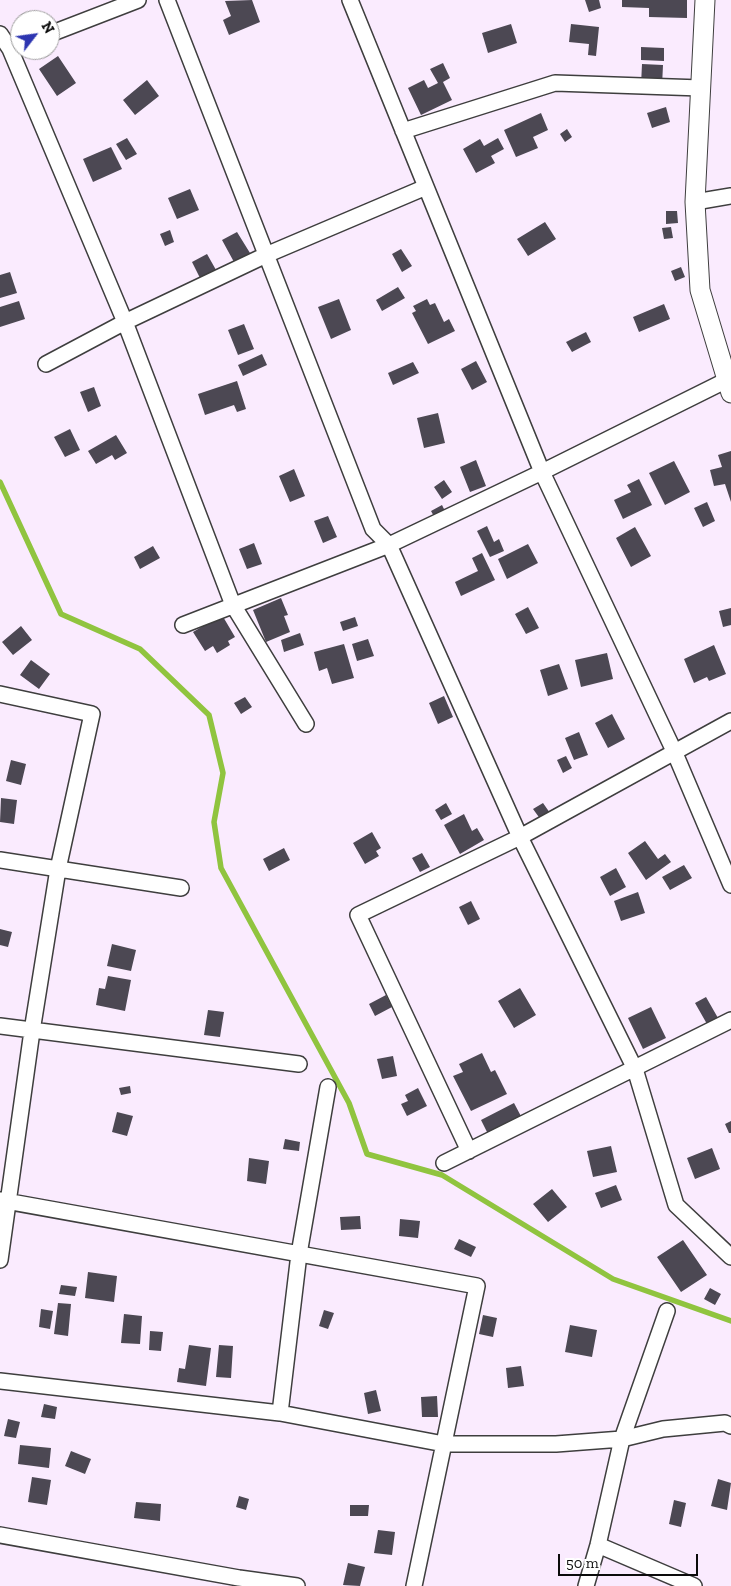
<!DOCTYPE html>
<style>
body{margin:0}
#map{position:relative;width:731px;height:1586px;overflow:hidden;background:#faebfe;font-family:"Zilla Slab",serif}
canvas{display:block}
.north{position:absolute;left:10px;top:10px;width:50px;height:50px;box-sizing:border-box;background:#fff;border:1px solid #9d9d9d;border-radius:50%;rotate:60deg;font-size:14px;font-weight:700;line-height:20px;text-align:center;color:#0b0b0b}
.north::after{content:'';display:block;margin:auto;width:18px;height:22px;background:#2d35b1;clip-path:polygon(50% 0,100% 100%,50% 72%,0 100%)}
.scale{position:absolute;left:558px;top:1554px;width:140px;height:22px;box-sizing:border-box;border:2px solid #0b0b0b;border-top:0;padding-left:6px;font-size:15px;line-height:18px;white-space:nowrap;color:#0b0b0b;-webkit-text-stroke:4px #fff;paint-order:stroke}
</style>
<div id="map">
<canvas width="731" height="1586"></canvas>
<div class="north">N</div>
<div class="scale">50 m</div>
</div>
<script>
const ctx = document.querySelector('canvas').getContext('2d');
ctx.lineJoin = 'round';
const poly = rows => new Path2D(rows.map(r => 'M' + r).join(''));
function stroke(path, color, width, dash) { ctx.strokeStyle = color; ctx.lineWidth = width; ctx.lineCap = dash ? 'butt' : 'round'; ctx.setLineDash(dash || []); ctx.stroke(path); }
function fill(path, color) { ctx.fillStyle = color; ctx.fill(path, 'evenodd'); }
const stream = poly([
 [0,482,61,614,140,649,209,715,223,773,214,822,221,868,349,1103,367,1154,442,1175,613,1279,731,1321]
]);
const building = poly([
 [252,0,260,22,229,35,223,20,231,16,225,1],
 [585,0,599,0,601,8,589,12],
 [622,0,687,0,687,18,649,17,649,8,622,7],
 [511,24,517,43,488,53,482,33],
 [571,24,599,27,596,56,588,55,589,44,569,42],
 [641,47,664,48,664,61,641,60],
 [58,56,76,83,57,96,39,69],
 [443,63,450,78,443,82,452,100,421,115,408,88,424,80,428,88,438,83,430,69],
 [642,64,663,65,662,86,641,85],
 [147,80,159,96,135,115,123,100],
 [666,107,670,122,652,128,647,113],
 [541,113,548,130,533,137,538,148,516,157,504,130],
 [567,129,572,137,565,142,560,134],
 [127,138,137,154,126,160,116,144],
 [498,138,504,149,491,156,495,163,476,173,463,149,480,139,484,146],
 [111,147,122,169,93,182,83,159],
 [190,189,199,210,177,219,168,198],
 [666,211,677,211,678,223,666,224],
 [545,222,556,239,528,256,517,239],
 [671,227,673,238,664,239,662,228],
 [170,230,174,242,165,246,160,234],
 [237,232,250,253,234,262,222,240],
 [401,249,412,266,402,272,392,254],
 [207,254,220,277,204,286,192,262],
 [681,267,685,277,675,281,671,271],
 [10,272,17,293,0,298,0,275],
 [398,287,405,298,382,311,376,300],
 [339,299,351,330,331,339,318,307],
 [427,299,430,305,435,303,444,322,449,319,455,331,428,344,412,313,416,311,413,306],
 [19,301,25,319,0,327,0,307],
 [664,304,670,319,639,332,633,317],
 [244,324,254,349,238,355,228,330],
 [586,332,591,342,572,352,566,342],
 [262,354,267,365,243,376,238,365],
 [476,361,487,382,472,390,461,369],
 [413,362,419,373,393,385,388,373],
 [237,381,246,409,237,412,234,405,205,415,198,394],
 [94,387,101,406,88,412,80,392],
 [438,413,445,443,424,448,417,418],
 [70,429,80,450,65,457,54,437],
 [116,435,127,453,115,460,112,455,96,464,88,451],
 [731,451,731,502,725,484,714,486,710,470,722,467,718,455],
 [476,460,486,486,470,492,460,467],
 [674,461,690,492,665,505,649,473],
 [294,469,305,496,290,502,279,476],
 [639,479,652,505,623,519,614,500,631,492,627,485],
 [444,480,452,492,442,499,434,487],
 [707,502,715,521,703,527,694,508],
 [442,505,447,515,436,520,431,511],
 [328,516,337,537,323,543,314,521],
 [487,526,494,542,499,539,504,551,490,557,477,531],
 [635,527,651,556,631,567,616,538],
 [254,543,262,564,247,569,239,549],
 [528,544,538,563,507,579,498,559],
 [153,546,160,558,140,569,134,557],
 [482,553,495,580,461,596,455,582,478,571,472,558],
 [281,598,288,615,284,616,290,632,266,642,253,610],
 [528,607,539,628,526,634,515,614],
 [731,608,731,625,723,627,719,611],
 [222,615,235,637,228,641,230,645,217,653,213,646,205,651,193,632],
 [355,617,358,626,343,631,340,622],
 [21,626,32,640,13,655,2,642],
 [300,633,304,645,284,652,281,640],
 [368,639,374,656,357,661,352,644],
 [344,644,354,678,332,684,327,668,319,671,314,652],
 [714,645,726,674,709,681,707,677,694,683,684,659],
 [607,653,613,679,581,687,575,660],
 [31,660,50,674,39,689,20,675],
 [559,664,568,689,548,696,540,670],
 [444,696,453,717,438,724,429,703],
 [245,697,252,707,241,714,234,703],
 [612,714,625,739,608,748,595,723],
 [579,732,588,755,574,760,565,738],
 [566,756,572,768,563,773,557,760],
 [11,760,26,764,21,785,6,781],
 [1,798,17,800,14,824,0,822],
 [446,803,452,814,441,820,435,810],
 [543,803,550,813,541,820,533,809],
 [464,814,472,831,477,828,484,840,460,854,444,825],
 [372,832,381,848,376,851,379,856,365,864,353,843],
 [645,841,658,859,665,854,671,862,646,880,628,853],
 [284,848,290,860,269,871,263,859],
 [422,853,430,867,420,872,412,858],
 [684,865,692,878,670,890,662,877],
 [616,868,626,887,610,896,600,877],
 [638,892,645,913,621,921,614,901],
 [471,901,480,919,468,925,459,907],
 [0,929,12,932,8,947,0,945],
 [112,944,136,950,131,971,107,966],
 [108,976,131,980,125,1011,96,1005,99,988,105,989],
 [520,988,536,1015,514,1028,498,1001],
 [386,995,392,1007,375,1016,369,1004],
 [706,997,718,1018,707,1024,695,1003],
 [651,1007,666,1038,643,1049,628,1018],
 [208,1010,224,1012,220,1037,204,1035],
 [482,1053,491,1072,495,1070,507,1094,471,1111,453,1076,463,1072,459,1064],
 [393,1056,397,1076,382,1079,377,1059],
 [130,1086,131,1093,121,1095,119,1088],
 [418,1088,427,1106,407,1116,401,1104,408,1101,405,1095],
 [514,1103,523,1120,490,1138,481,1120],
 [117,1112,133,1116,127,1136,112,1132],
 [731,1121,731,1133,729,1133,725,1124],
 [285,1139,300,1142,299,1151,283,1149],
 [611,1146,617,1172,593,1177,587,1151],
 [712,1148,720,1169,695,1179,687,1158],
 [249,1158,269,1161,266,1184,247,1181],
 [616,1185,622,1200,601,1208,595,1193],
 [552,1189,567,1207,548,1222,533,1204],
 [360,1216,361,1229,341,1230,340,1217],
 [400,1219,420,1221,418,1238,399,1236],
 [459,1239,476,1247,471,1257,454,1249],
 [683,1240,707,1275,681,1292,657,1257],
 [88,1272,117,1276,114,1302,85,1298],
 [61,1285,77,1287,75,1296,59,1294],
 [710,1288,721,1294,715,1305,704,1299],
 [58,1303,71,1304,68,1336,54,1334],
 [41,1309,53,1311,50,1329,39,1327],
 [324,1310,334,1313,328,1329,319,1326],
 [124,1314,142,1316,140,1344,121,1343],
 [483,1315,497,1318,493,1337,479,1334],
 [570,1325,597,1330,592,1357,565,1352],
 [150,1331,163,1332,161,1351,149,1350],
 [189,1345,211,1348,206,1386,177,1382,179,1368,185,1369],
 [219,1345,233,1346,231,1378,216,1377],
 [521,1366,524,1386,508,1388,506,1368],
 [376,1390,381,1411,368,1414,364,1393],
 [437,1396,438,1417,422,1417,421,1397],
 [44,1404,57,1407,55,1419,41,1417],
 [8,1419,20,1422,16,1438,4,1436],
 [20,1445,51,1448,49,1468,18,1464],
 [71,1451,91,1459,85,1474,65,1466],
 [32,1477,51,1480,47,1505,28,1502],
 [718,1479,731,1483,727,1510,711,1506],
 [239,1496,249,1499,246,1510,236,1507],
 [674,1500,686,1503,681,1527,669,1524],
 [136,1502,161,1504,160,1521,134,1518],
 [350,1505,369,1505,368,1516,350,1516],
 [378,1530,395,1532,392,1555,374,1553],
 [348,1563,365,1567,360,1586,343,1585]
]);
const minor = poly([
 [167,0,373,529,389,545,520,837,635,1069,676,1205,731,1257],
 [350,0,542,472,674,751,731,885],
 [0,34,10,49,125,322,233,605,306,724],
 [50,34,138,0],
 [403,131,555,83,701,88],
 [695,202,731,196],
 [46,364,125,322,266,255,426,187],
 [183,625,389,545,542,472,727,380],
 [0,694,92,714,58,869,32,1031,0,1260],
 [0,860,181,888],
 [0,1026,299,1064],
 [469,1151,358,915,520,837,731,721],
 [444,1163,731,1020],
 [0,1200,477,1286,414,1586],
 [0,1381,280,1413,444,1444,556,1444,622,1439,663,1429,725,1423,731,1426],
 [280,1413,299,1254,328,1087],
 [0,1535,239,1578,297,1586],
 [598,1545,694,1586],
 [586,1586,598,1545,622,1439,667,1311]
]);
const tertiary = poly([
 [705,0,695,202,700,290,731,393]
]);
stroke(stream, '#90c43f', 5.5);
fill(building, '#4c4853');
stroke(minor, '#3e3e3e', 18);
stroke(tertiary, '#3e3e3e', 21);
stroke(minor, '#fff', 15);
stroke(tertiary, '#fff', 19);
</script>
